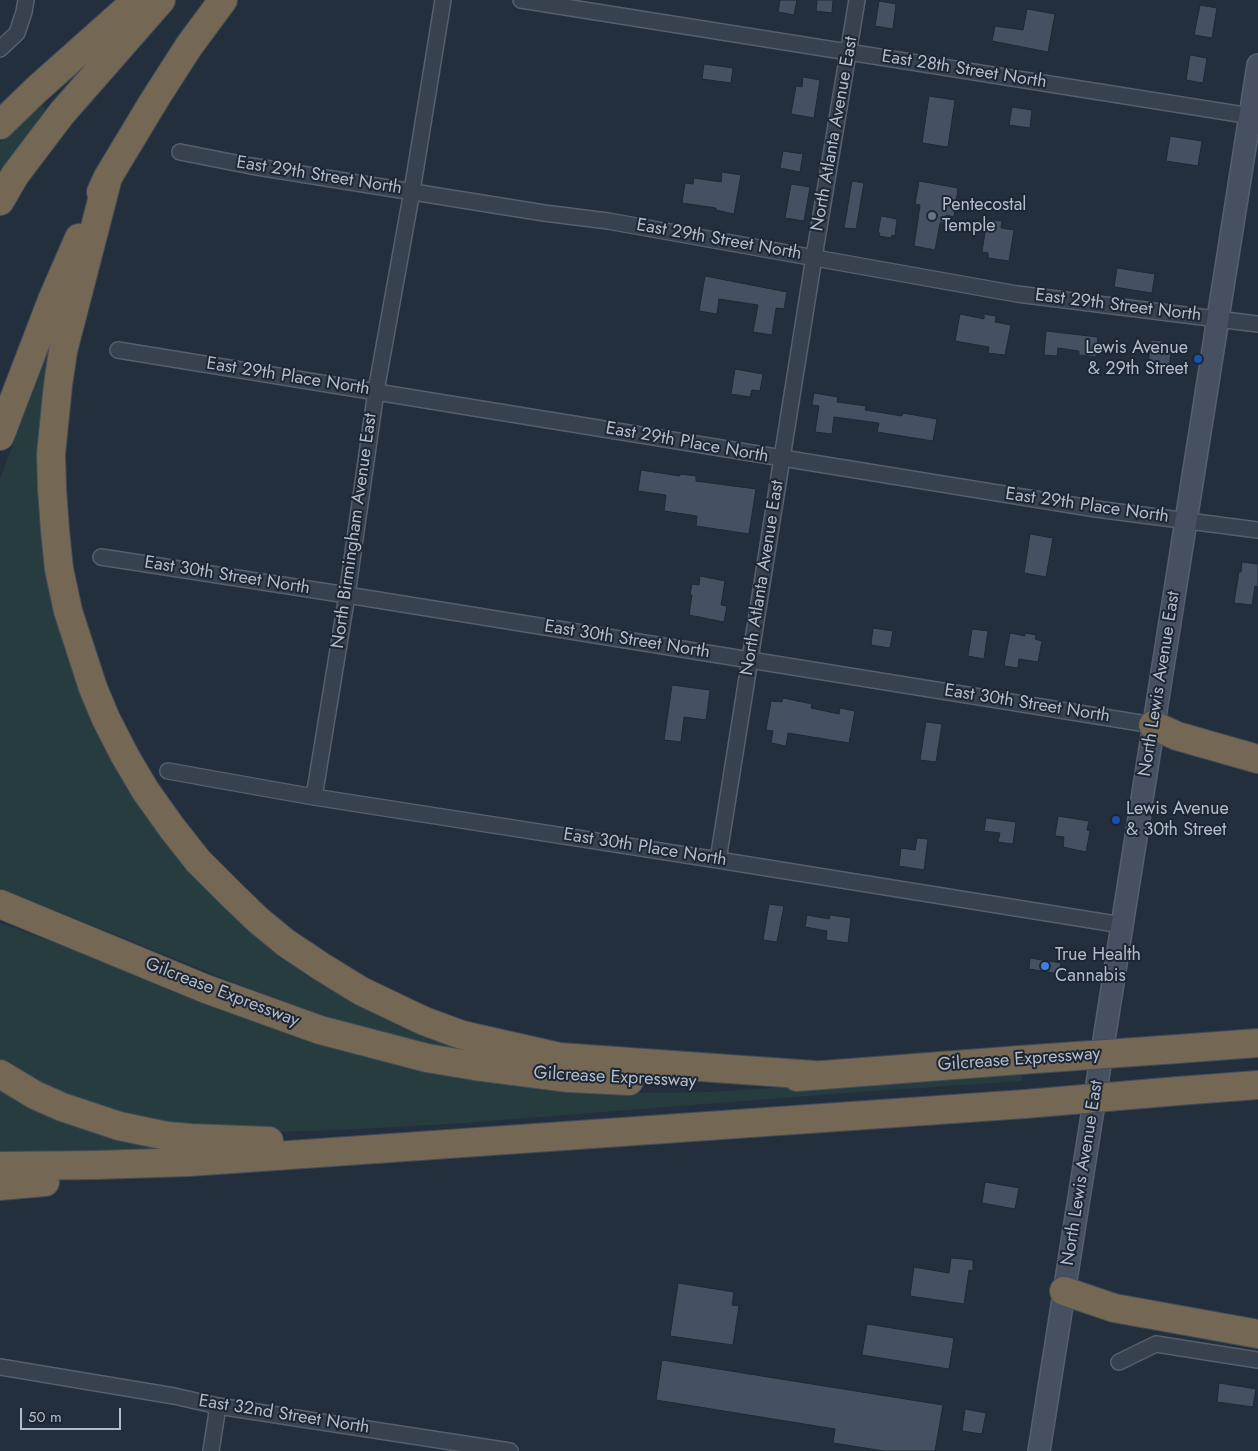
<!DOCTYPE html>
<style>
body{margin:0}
#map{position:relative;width:1258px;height:1451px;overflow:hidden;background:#242f3e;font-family:Jost,sans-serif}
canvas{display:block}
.scale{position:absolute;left:20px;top:1408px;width:101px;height:22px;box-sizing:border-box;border:2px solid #b4bcc9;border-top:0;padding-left:6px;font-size:15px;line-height:18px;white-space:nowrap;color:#b4bcc9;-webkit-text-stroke:4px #1d2633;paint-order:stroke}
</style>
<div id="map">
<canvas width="1258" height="1451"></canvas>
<div class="scale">50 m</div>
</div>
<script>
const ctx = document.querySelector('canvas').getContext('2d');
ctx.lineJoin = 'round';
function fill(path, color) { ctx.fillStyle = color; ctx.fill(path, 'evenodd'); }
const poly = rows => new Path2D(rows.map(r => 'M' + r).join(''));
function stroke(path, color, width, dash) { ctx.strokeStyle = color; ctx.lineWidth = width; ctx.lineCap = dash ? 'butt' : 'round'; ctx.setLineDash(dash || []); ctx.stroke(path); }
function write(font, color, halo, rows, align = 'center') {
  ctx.font = font + ' Jost,sans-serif'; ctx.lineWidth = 4; ctx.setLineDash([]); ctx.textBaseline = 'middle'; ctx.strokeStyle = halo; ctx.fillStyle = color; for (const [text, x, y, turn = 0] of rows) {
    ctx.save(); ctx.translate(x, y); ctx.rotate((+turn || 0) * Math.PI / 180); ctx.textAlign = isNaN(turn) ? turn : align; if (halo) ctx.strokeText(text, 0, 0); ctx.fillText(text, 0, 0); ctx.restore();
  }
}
const green = poly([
 [41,103,48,115,0,182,0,143],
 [51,344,46,414,77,668,224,899,459,1042,458,1050,395,1036,334,1019,275,999,0,888,0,479],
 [0,923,60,945,524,1085,638,1093,711,1092,1020,1071,1022,1081,845,1093,464,1123,343,1130,223,1133,91,1110,0,1063],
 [0,1087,188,1153,0,1159]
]);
const building = poly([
 [780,0,797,0,794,15,778,12,780,0],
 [817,0,833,0,832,13,816,11,817,0],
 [879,1,896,4,893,29,875,26,879,1],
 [1200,5,1217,8,1212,38,1194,35,1200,5],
 [1027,9,1055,14,1048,52,992,41,995,26,1023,30,1027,9],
 [1190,55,1207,58,1203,83,1186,80,1190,55],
 [704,64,733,68,731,83,702,79,704,64],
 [803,77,820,80,814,118,791,114,796,86,802,87,803,77],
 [929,96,955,100,948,147,922,143,929,96],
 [1012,107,1032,110,1030,128,1009,125,1012,107],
 [1170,136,1202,141,1198,166,1166,161,1170,136],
 [783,151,803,154,800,172,780,168,783,151],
 [722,172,741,175,734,214,716,210,716,208,682,203,685,183,693,184,694,178,721,182,722,172],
 [852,181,864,183,856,229,844,228,852,181],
 [919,181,958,188,954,217,946,215,945,223,940,223,935,250,914,246,920,205,915,204,919,181],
 [791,184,810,187,804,221,785,218,791,184],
 [881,216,897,219,895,236,892,235,891,238,879,236,880,233,878,233,881,216],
 [987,219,1002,221,1001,228,1014,230,1009,261,988,258,988,253,982,252,987,219],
 [1117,268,1155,274,1152,293,1114,287,1117,268],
 [705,276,787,292,784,309,776,308,772,335,753,332,758,305,719,299,717,314,699,311,705,276],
 [960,314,984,319,984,314,996,316,995,322,1011,325,1005,355,988,353,989,347,955,341,960,314],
 [1046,331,1098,337,1096,357,1079,355,1079,351,1058,348,1057,356,1044,355,1046,331],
 [1151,340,1163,341,1162,350,1171,352,1169,368,1148,365,1151,340],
 [735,369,763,374,760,391,752,390,750,397,731,394,735,369],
 [814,393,838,397,837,402,866,406,865,410,902,416,903,413,937,419,933,441,877,432,879,423,834,417,832,434,815,432,819,406,812,405,814,393],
 [641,470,680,476,680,474,696,476,696,481,756,489,749,534,696,526,697,516,664,511,666,495,638,491,641,470],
 [1030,534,1053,538,1046,577,1024,573,1030,534],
 [1242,562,1258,564,1258,587,1255,586,1252,605,1234,603,1239,572,1241,572,1242,562],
 [700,576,725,581,721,605,727,606,724,622,689,615,692,595,690,595,692,584,699,585,700,576],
 [873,628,893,631,890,648,871,645,873,628],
 [972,629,988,631,984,659,968,656,972,629],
 [1010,633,1025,636,1025,633,1036,635,1035,639,1042,641,1038,662,1019,659,1018,668,1004,666,1010,633],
 [672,685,710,690,706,720,684,717,681,742,664,740,672,685],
 [783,698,812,704,811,708,839,714,840,708,855,711,849,743,788,733,786,746,771,743,773,731,766,730,771,701,782,702,783,698],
 [926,722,942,724,936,762,920,760,926,722],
 [1058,816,1089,821,1087,830,1090,831,1086,852,1063,847,1064,837,1055,836,1058,816],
 [986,818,1016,822,1013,844,998,842,1000,833,984,831,986,818],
 [917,838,928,839,924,870,899,866,901,848,915,850,917,838],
 [769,904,784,906,777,942,763,940,769,904],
 [807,915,829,919,830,915,851,918,848,943,826,940,827,931,805,927,807,915],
 [1030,958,1061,963,1059,974,1029,969,1030,958],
 [985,1182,1019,1188,1015,1209,982,1203,985,1182],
 [951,1258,973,1260,973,1271,969,1270,964,1304,910,1296,914,1267,949,1273,951,1258],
 [678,1283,734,1292,732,1305,739,1306,733,1345,670,1336,678,1283],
 [867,1324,954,1338,949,1369,862,1355,867,1324],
 [662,1360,943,1405,935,1451,884,1451,833,1443,835,1429,656,1400,662,1360],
 [1219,1383,1256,1389,1253,1407,1217,1402,1219,1383],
 [965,1409,986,1413,982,1434,962,1431,965,1409]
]);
const minor = poly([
 [521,0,1258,117],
 [0,49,17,33,24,12,26,0],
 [180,152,251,166,544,213,608,221,1017,294,1258,324],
 [118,350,1096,509,1258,530],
 [101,557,347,595,1153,725],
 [168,771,314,797,718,860,1122,925],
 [314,797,347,595,376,391,412,191,443,0],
 [718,860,814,257,857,0],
 [1119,1362,1156,1344,1258,1360],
 [0,1367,174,1396,218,1406,510,1451],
 [211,1451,218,1406]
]);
const secondary = poly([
 [1039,1451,1258,65]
]);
const motorway = poly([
 [0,125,36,90,137,0],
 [108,177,63,351,58,385,51,454,52,489,55,530,59,569,68,611,93,688,106,719,125,756,145,790,172,828,198,861,232,895,258,920,286,943,322,967,361,991,424,1021,462,1035,559,1057,814,1075],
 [101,192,108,177,155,99,189,46,223,0],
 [0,201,15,175,62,113,161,0],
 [0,436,52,300,79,238],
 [1153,725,1177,736,1258,759],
 [0,904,206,989,320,1030,427,1058,475,1066,569,1078,629,1081],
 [1177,1049,1258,1043],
 [0,1074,35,1095,62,1107,119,1126,167,1136,191,1138,269,1141],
 [797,1077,1020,1060],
 [1178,1091,1258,1085],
 [0,1166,96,1165,189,1162,1025,1104],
 [0,1186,45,1182],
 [1064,1291,1114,1308,1258,1334]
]);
const motorwayBridge = poly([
 [1020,1060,1177,1049],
 [1025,1104,1178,1091]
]);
const markers = [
 [932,216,5,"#6b7280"],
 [1198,359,5,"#1a4fb4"],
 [1116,820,5,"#1a4fb4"],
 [1045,966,5,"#3f7fe0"]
];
const streetNames = [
 ["East 28th Street North",964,70,9],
 ["North Atlanta Avenue East",835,134,-80],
 ["East 29th Street North",319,176,9],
 ["East 29th Street North",719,240,10],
 ["East 29th Street North",1118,306,7],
 ["East 29th Place North",288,377,9],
 ["East 29th Place North",687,443,10],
 ["East 29th Place North",1087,506,8],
 ["North Birmingham Avenue East",355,531,-82],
 ["East 30th Street North",227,576,9],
 ["North Atlanta Avenue East",763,578,-81],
 ["East 30th Street North",627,640,9],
 ["North Lewis Avenue East",1160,684,-81],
 ["East 30th Street North",1027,704,9],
 ["East 30th Place North",645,848,9],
 ["Gilcrease Expressway",222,993,21],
 ["Gilcrease Expressway",1019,1060,-4],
 ["Gilcrease Expressway",615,1078,3],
 ["North Lewis Avenue East",1083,1173,-81],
 ["East 32nd Street North",284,1415,9]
];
const poiNames = [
 ["Pentecostal",942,206],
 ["Temple",942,227],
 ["Lewis Avenue",1188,349,"right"],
 ["& 29th Street",1188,370,"right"],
 ["Lewis Avenue",1126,810],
 ["& 30th Street",1126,831],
 ["True Health",1055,956],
 ["Cannabis",1055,977]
];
fill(green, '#263c3f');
fill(building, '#455162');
stroke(building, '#1f2835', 1);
stroke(minor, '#565f6c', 18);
stroke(secondary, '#565f6c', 24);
stroke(motorway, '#434c59', 30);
stroke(minor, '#38414e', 15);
stroke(secondary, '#465061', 21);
stroke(motorway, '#746855', 28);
stroke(motorwayBridge, '#434c59', 30, []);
stroke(motorwayBridge, '#746855', 28);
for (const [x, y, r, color] of markers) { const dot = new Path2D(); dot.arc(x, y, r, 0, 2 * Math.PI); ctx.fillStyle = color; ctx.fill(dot); stroke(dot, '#1d2633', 2); }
write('18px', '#b4bcc9', '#1d2633', streetNames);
write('18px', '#b4bcc9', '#1d2633', poiNames, 'left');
</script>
